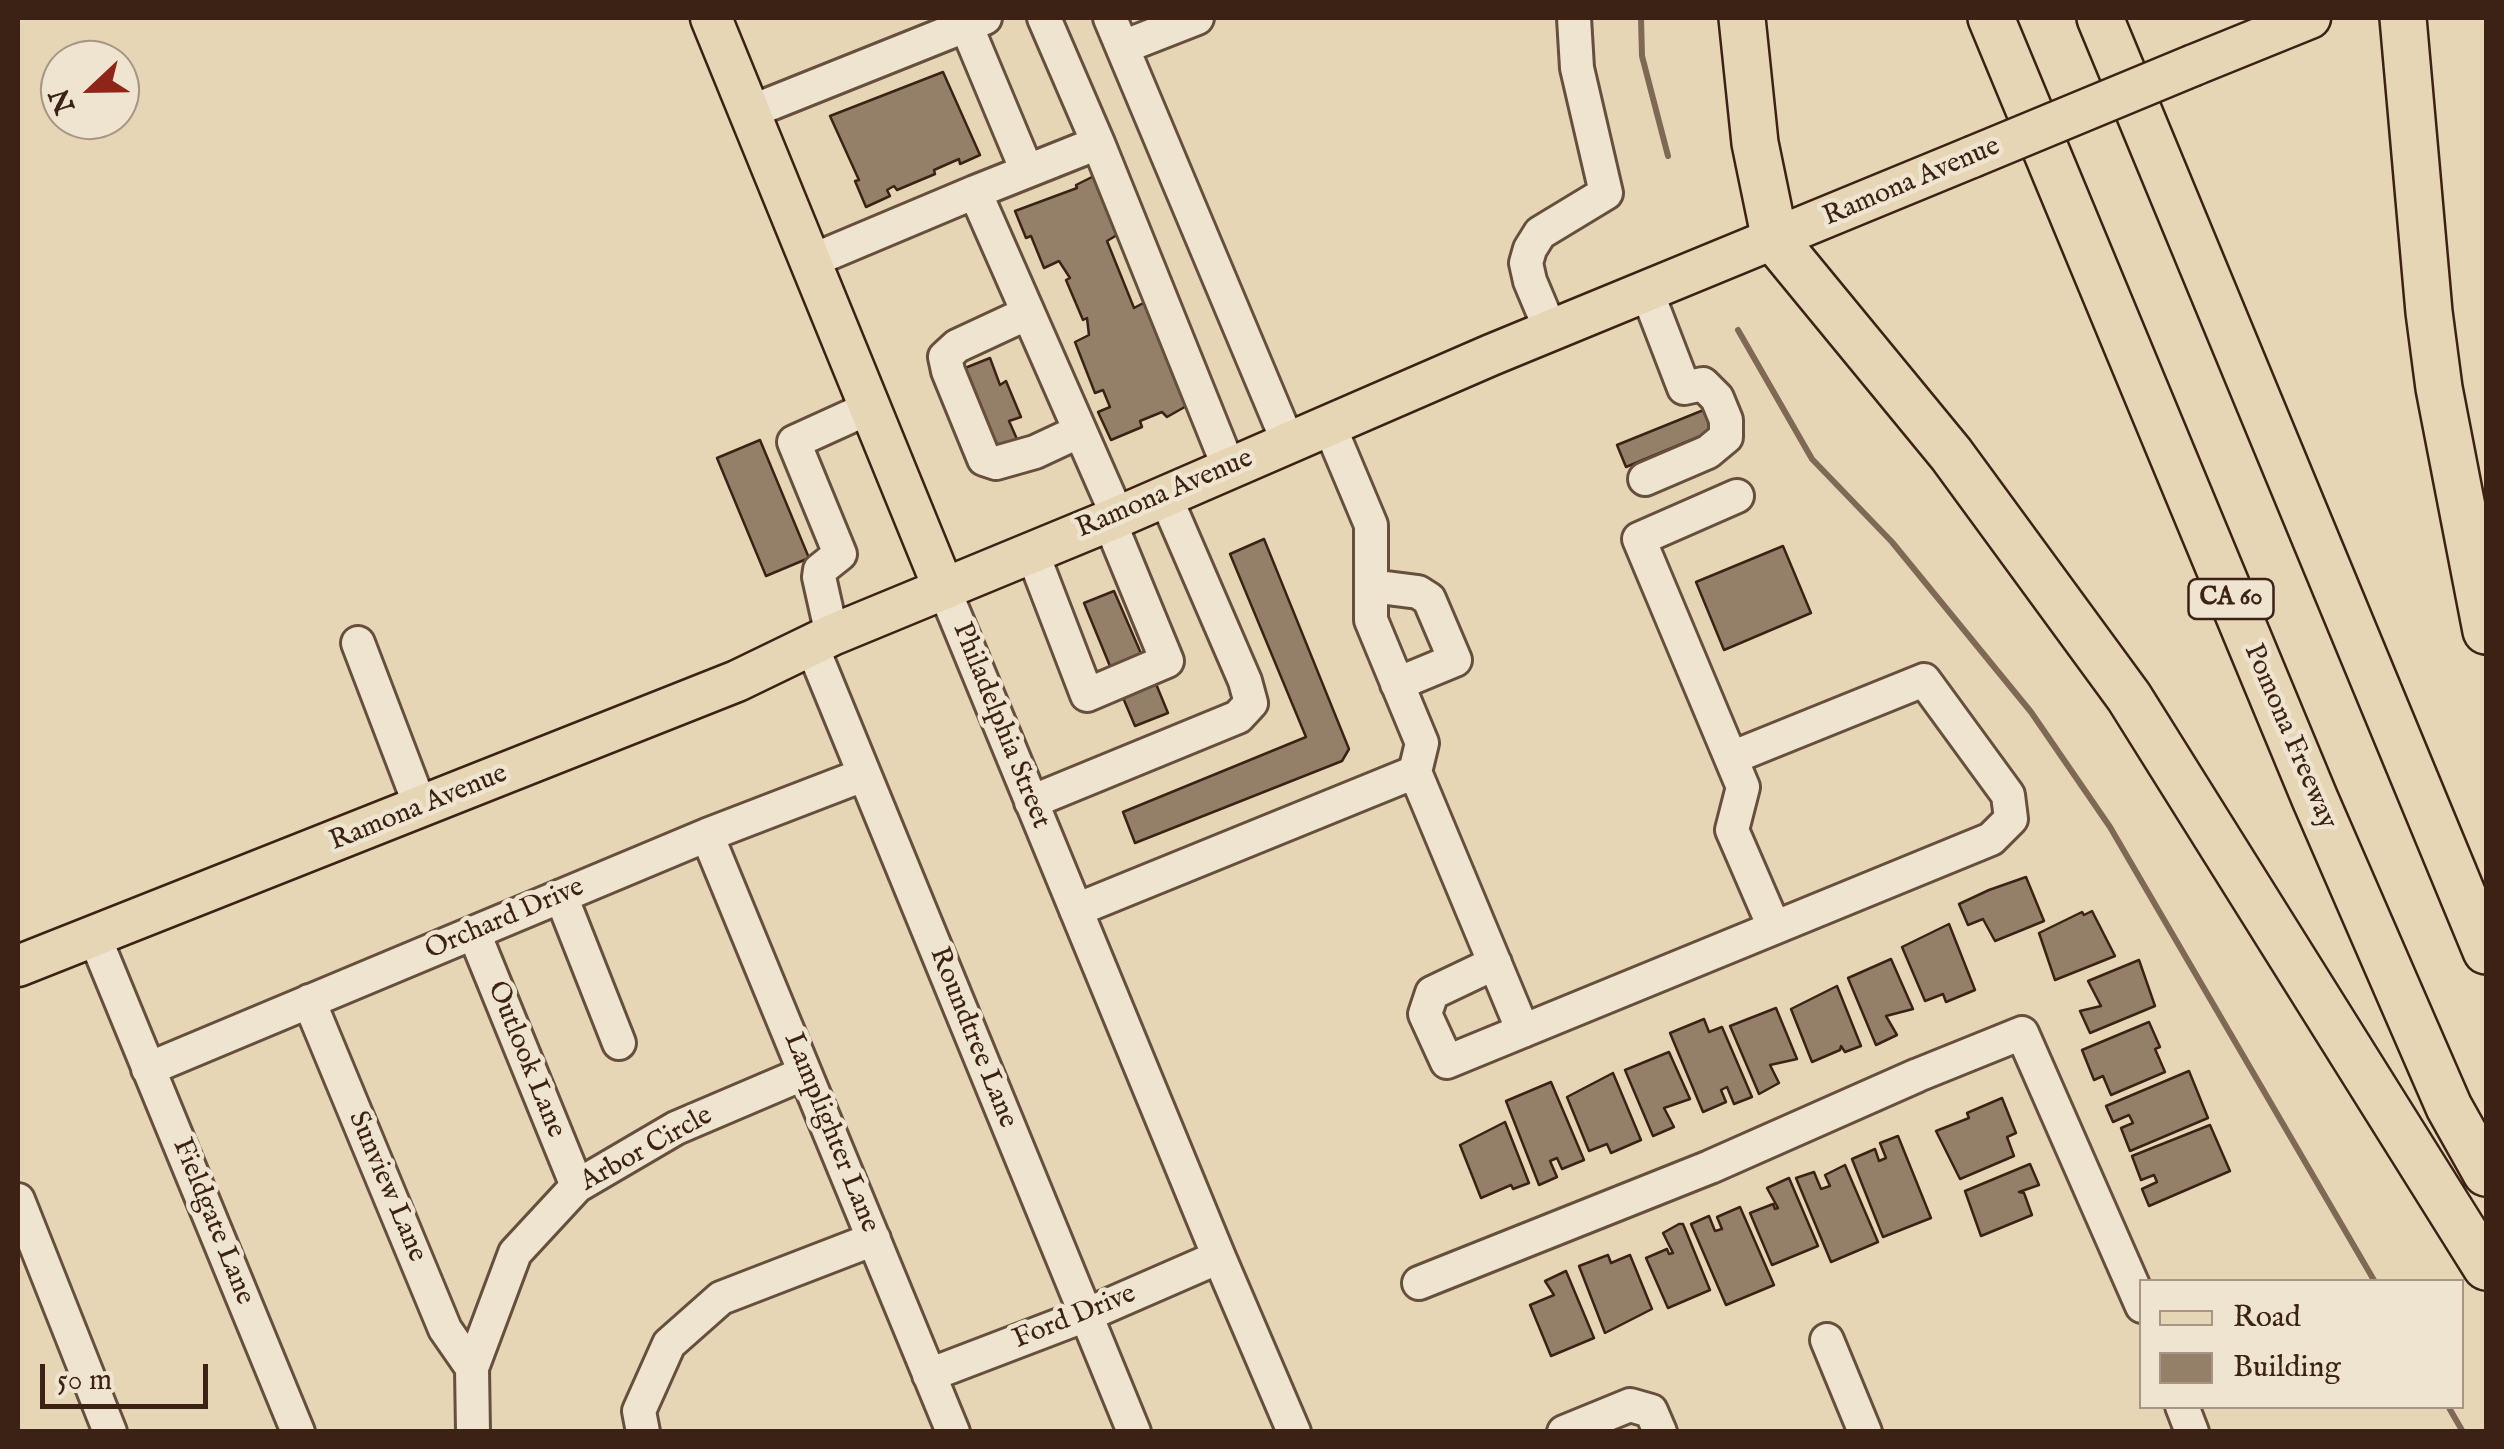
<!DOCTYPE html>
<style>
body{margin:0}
#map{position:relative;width:2504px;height:1449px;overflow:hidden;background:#e6d6b5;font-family:"IM FELL English",serif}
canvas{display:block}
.frame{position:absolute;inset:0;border:20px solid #3c2215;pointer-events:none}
.legend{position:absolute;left:2139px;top:1279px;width:325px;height:130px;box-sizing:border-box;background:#efe4cf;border:2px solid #a79685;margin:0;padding:12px 18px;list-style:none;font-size:30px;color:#3c2215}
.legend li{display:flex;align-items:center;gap:20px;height:50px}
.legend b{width:50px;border:2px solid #a79685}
.north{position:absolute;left:40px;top:40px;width:100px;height:100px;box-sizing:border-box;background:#efe4cf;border:2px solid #a79685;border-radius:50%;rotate:248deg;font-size:28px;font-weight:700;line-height:40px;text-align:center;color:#3c2215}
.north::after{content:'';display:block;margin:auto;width:35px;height:45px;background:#8f2418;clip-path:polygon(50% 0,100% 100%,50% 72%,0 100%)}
.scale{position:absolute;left:40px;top:1364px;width:168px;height:45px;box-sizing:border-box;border:5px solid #3c2215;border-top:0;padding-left:12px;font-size:30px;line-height:35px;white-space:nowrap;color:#3c2215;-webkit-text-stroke:8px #efe4cf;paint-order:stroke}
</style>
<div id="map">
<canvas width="2504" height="1449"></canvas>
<div class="frame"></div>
<ul class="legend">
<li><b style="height:12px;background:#e6d6b5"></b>Road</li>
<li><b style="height:28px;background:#948068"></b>Building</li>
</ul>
<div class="north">N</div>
<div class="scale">50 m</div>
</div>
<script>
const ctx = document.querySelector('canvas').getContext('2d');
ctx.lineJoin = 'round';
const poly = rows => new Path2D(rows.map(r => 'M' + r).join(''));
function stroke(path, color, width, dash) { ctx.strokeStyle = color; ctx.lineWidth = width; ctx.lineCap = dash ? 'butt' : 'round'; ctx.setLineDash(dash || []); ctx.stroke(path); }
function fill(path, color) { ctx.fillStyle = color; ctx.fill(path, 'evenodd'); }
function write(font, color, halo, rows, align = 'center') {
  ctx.font = font + ' "IM FELL English",serif'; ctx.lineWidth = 9; ctx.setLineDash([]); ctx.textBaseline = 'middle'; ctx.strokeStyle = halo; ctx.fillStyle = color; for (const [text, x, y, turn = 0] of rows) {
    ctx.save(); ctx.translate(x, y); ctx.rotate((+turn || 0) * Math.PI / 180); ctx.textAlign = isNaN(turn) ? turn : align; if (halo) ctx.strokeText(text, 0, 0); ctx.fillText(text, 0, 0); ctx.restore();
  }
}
const stream = poly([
 [1641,18,1642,56,1668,156],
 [1738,330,1812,459,1892,542,2031,712,2110,827,2375,1282],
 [2448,1406,2463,1432]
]);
const building = poly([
 [943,72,980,155,960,164,959,159,934,170,935,174,897,190,894,186,887,190,890,196,866,207,855,181,859,180,830,116,943,72],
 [1096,175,1117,235,1107,241,1134,308,1147,301,1190,404,1167,417,1162,412,1140,421,1142,427,1111,440,1098,412,1110,407,1103,390,1095,393,1075,342,1089,335,1087,318,1083,320,1066,280,1070,278,1059,261,1044,268,1031,236,1026,238,1015,211,1077,188,1076,185,1096,175],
 [990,358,1000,385,1006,381,1021,417,1009,421,1020,446,993,457,955,372,990,358],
 [1711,407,1720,428,1626,467,1617,445,1711,407],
 [760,440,809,558,766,576,717,458,760,440],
 [1264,539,1349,749,1342,761,1135,843,1123,812,1306,737,1230,554,1264,539],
 [1783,546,1811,613,1724,650,1696,582,1783,546],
 [1114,591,1143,658,1112,671,1084,603,1114,591],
 [1154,679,1168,713,1135,726,1121,693,1154,679],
 [2026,877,2044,921,1995,941,1983,919,1968,925,1959,904,1989,890,2026,877],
 [2092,911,2115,956,2055,980,2039,933,2082,912,2084,915,2092,911],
 [1949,924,1975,990,1946,1002,1943,994,1925,1001,1902,947,1949,924],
 [1891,959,1913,1009,1886,1016,1897,1035,1876,1045,1848,978,1891,959],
 [2139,960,2155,1006,2090,1033,2080,1011,2101,1006,2088,981,2139,960],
 [1837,986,1861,1046,1845,1052,1841,1046,1840,1050,1812,1062,1791,1009,1837,986],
 [1776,1008,1797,1059,1770,1065,1779,1083,1759,1094,1730,1026,1776,1008],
 [1704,1019,1709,1032,1722,1027,1752,1097,1734,1104,1727,1087,1721,1090,1726,1102,1703,1112,1670,1033,1704,1019],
 [2149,1022,2160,1047,2155,1049,2165,1072,2111,1095,2103,1076,2094,1080,2082,1050,2149,1022],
 [1669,1052,1690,1099,1664,1108,1674,1127,1653,1136,1625,1070,1669,1052],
 [2189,1071,2208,1118,2130,1151,2121,1128,2133,1123,2129,1115,2113,1122,2106,1106,2189,1071],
 [1613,1073,1641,1140,1611,1153,1607,1144,1589,1151,1567,1097,1613,1073],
 [1551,1082,1584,1160,1562,1169,1557,1158,1550,1161,1557,1177,1539,1185,1506,1101,1551,1082],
 [2002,1098,2016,1133,2007,1137,2014,1156,1960,1179,1936,1131,1969,1118,1967,1113,2002,1098],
 [1505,1122,1529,1183,1513,1189,1511,1185,1481,1198,1460,1145,1505,1122],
 [2210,1125,2230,1171,2149,1206,2142,1189,2157,1182,2154,1175,2141,1180,2132,1156,2210,1125],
 [1898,1136,1931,1218,1883,1237,1852,1159,1875,1149,1879,1161,1886,1158,1880,1143,1898,1136],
 [2030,1164,2039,1185,2019,1192,2024,1193,2032,1215,1981,1236,1965,1191,2030,1164],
 [1845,1165,1878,1242,1831,1262,1796,1178,1814,1172,1821,1189,1830,1186,1825,1175,1845,1165],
 [1789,1178,1818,1246,1772,1265,1750,1213,1773,1204,1775,1209,1778,1208,1767,1188,1789,1178],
 [1740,1207,1774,1285,1726,1305,1691,1224,1709,1216,1715,1231,1722,1229,1717,1217,1740,1207],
 [1679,1224,1683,1224,1710,1290,1668,1308,1646,1258,1667,1249,1669,1254,1673,1253,1663,1233,1679,1224],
 [1608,1255,1611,1263,1630,1255,1652,1309,1605,1333,1579,1266,1608,1255],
 [1566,1271,1594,1338,1551,1356,1530,1305,1554,1295,1545,1281,1566,1271]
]);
const minor = poly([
 [1110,18,1288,442],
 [966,25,1027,171],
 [1123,47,1197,18],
 [750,112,985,18],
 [1098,143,1229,468],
 [975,192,1098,143,1044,18],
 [811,261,975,192,1118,517],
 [1028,313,957,346,945,357,948,371,984,459,996,463,1035,452,1080,431],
 [1551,331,1530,281,1526,263,1530,249,1540,233,1606,193,1577,68,1574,18],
 [1329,425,1371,525,1371,620,1422,743,1415,772,1523,1031],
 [1645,479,1708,452,1726,437,1726,420,1717,398,1703,384,1684,388,1647,292],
 [1737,496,1639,539,1743,787,1732,830,1774,927],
 [1032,552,1087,695,1167,661,1109,520],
 [1371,586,1418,592,1429,599,1455,660,1397,684],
 [944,589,1219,1257,1294,1432],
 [832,635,819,577,820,570,840,554,794,442,871,407],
 [358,643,421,808],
 [811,644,1134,1432],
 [1031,802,1238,717,1251,703,1245,681,1165,496],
 [707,835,953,1432],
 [561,896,619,1043],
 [1076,910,1415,772],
 [474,933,577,1186],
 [95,938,298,1432],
 [1495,963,1432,993,1425,1014,1447,1062,1991,839,2011,819,2008,795,1924,680,1731,758],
 [309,1001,445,1329,472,1368],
 [148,1069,707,835,863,775],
 [18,1200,110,1432],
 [1419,1283,1710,1167,1918,1075,2022,1033,2142,1306],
 [1827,1340,1865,1432],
 [929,1375,1086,1315,1219,1257],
 [2182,1406,2192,1432],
 [473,1432,472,1368,515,1253,577,1186,676,1128,805,1073],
 [643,1432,639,1411,669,1344,721,1298,874,1239],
 [1564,1432,1630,1405,1651,1411,1660,1432]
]);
const major = poly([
 [711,18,944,589],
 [2194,65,2310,18],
 [18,966,737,681,832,635,1118,517,1491,355,1972,157]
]);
const highway = poly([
 [1742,18,1755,143,1775,240,1951,454,2129,697,2486,1267],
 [1991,18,2315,799,2449,1107,2486,1173],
 [2100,18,2486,951],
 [2403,18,2429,312,2439,388,2486,631]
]);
const majorBridge = poly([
 [1972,157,2194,65]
]);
const shields = [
 [2231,599,85]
];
const shieldNames = [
 ["CA 60",2231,599]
];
const streetNames = [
 ["Ramona Avenue",1912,183,-23],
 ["Ramona Avenue",1165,495,-23],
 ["Philadelphia Street",1000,726,68],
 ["Pomona Freeway",2289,737,67],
 ["Ramona Avenue",419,809,-22],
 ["Orchard Drive",505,920,-23],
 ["Roundtree Lane",972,1038,68],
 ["Outlook Lane",525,1060,68],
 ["Lamplighter Lane",830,1133,68],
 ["Arbor Circle",647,1150,-29],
 ["Sunview Lane",386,1187,67],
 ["Fieldgate Lane",212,1222,68],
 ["Ford Drive",1075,1318,-22]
];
stroke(stream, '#7f6955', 6);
fill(building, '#948068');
stroke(building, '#3c2215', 2.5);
stroke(minor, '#664f3d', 38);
stroke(major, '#3c2215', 45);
stroke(highway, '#3c2215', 50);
stroke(minor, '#efe4cf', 32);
stroke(major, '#e6d6b5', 40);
stroke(highway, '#e6d6b5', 45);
stroke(majorBridge, '#3c2215', 45, []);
stroke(majorBridge, '#e6d6b5', 40);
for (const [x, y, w] of shields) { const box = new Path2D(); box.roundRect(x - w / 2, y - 20, w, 40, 8); ctx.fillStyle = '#efe4cf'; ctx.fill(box); stroke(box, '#3c2215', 2.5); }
write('bold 25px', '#3c2215', null, shieldNames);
write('28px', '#3c2215', '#efe4cf', streetNames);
</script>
